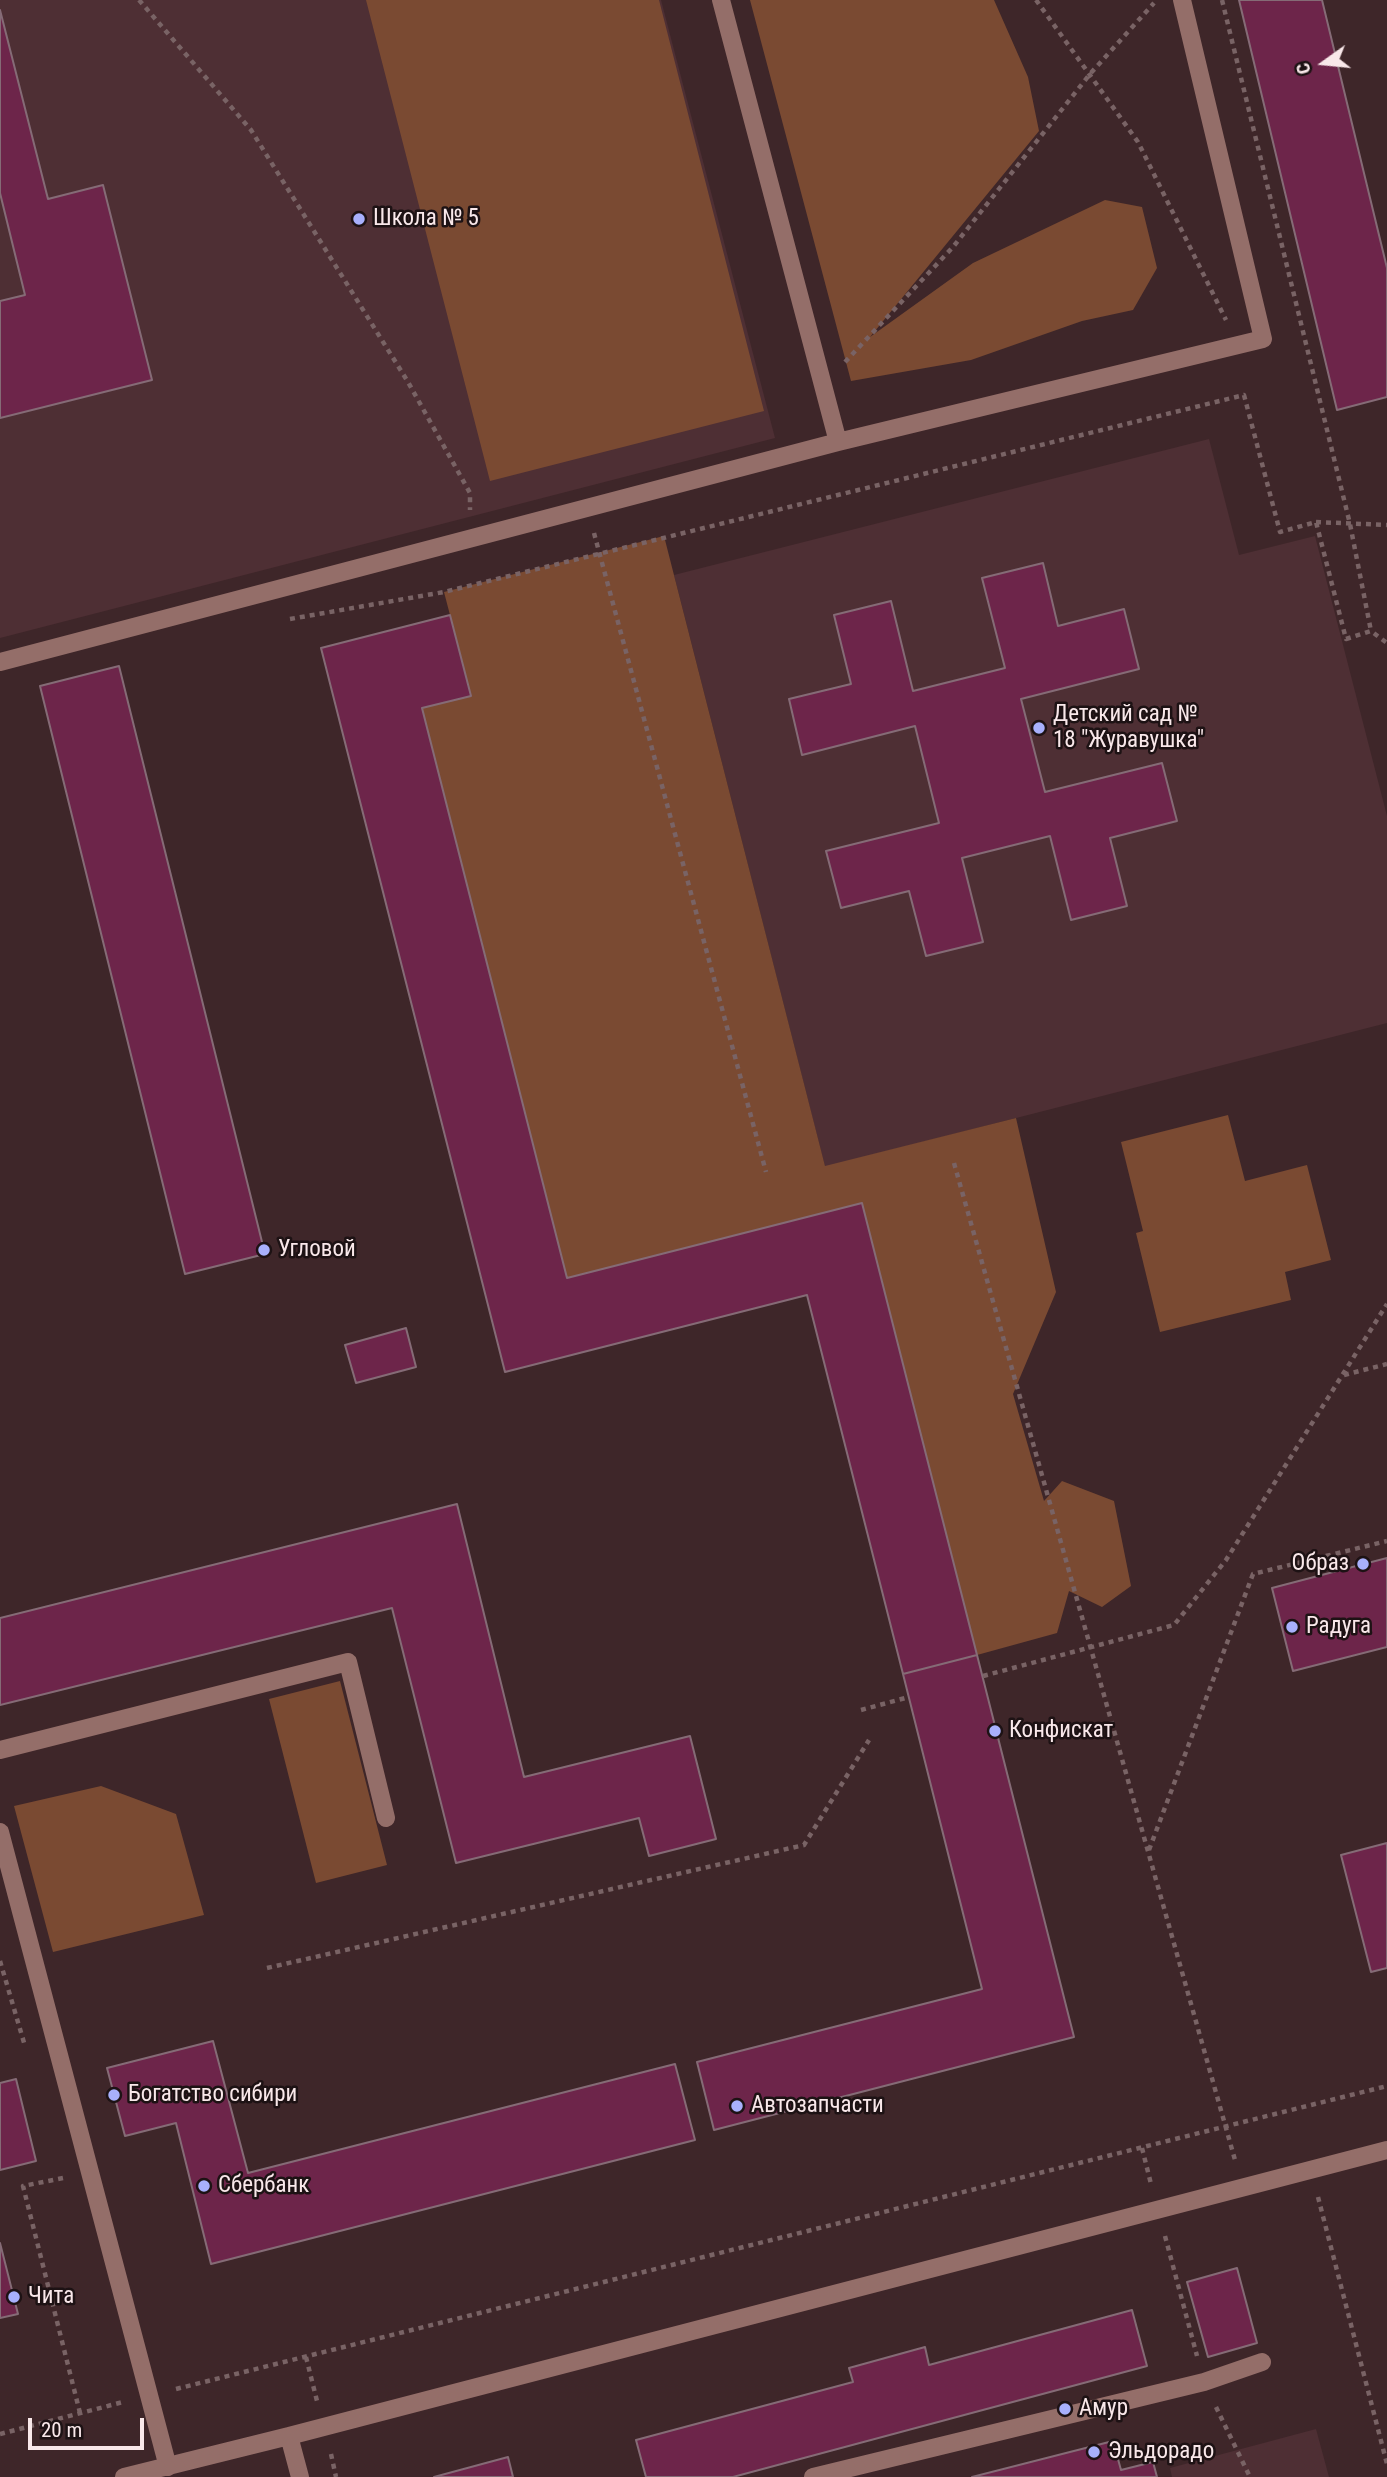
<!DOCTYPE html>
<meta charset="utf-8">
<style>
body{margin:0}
#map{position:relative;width:1387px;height:2477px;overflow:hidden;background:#3e2629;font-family:"Roboto Condensed",sans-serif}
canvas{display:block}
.north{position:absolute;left:1289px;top:28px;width:70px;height:70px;-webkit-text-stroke:5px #1d1214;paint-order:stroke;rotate:255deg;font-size:19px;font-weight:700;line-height:28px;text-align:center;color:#f9e8ea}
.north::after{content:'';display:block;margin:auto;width:24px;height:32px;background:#f9e8ea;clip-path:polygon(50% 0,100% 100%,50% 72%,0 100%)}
.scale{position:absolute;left:28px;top:2418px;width:116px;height:32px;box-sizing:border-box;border:4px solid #f9e8ea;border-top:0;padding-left:9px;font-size:21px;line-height:24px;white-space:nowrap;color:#f9e8ea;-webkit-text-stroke:5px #1d1214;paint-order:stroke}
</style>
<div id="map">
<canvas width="1387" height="2477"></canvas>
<div class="north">С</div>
<div class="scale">20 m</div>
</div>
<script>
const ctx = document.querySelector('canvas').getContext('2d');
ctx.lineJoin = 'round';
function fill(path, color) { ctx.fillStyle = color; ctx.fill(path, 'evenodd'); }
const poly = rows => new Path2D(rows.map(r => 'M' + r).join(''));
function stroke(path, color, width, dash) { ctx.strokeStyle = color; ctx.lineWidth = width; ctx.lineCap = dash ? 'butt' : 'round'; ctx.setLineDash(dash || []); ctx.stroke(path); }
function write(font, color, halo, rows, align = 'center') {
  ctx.font = font + ' "Roboto Condensed",sans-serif'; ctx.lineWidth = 5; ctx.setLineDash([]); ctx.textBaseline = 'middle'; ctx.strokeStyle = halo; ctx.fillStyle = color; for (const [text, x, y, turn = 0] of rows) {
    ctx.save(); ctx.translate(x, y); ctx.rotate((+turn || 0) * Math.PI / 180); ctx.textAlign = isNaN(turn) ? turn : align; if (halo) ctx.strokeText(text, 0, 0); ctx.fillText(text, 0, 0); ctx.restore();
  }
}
const built = poly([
 [0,0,661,0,775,438,0,638],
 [1209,439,1239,555,1315,536,1387,816,1387,1023,825,1167,674,575],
 [1316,2429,1329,2477,1172,2477,1170,2468]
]);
const green = poly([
 [366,0,659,0,764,411,490,481],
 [750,0,994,0,1028,77,1039,131,870,337,973,263,1105,200,1142,207,1157,268,1133,310,1082,321,971,360,851,381],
 [664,536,825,1166,1016,1118,1056,1292,1013,1394,1044,1501,1062,1481,1114,1501,1131,1586,1102,1607,1069,1591,1057,1633,977,1655,862,1203,567,1278,422,708,471,696,444,592],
 [1228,1115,1245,1181,1307,1165,1331,1260,1285,1272,1291,1300,1160,1332,1136,1233,1143,1231,1121,1142],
 [340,1681,387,1865,316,1883,269,1699],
 [101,1786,176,1814,204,1915,53,1952,14,1806]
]);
const building = poly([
 [1239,0,1322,0,1387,268,1387,397,1337,410,1239,0],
 [0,10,48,199,103,185,152,380,0,418,0,301,25,295,0,193,0,10],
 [1043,563,1058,626,1124,609,1139,669,1021,699,1045,792,1162,763,1177,821,1110,838,1127,906,1071,920,1050,836,962,858,983,942,926,956,909,891,841,908,826,851,939,823,915,726,802,755,789,699,851,684,834,615,891,601,913,691,1005,668,982,578,1043,563],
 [450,615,471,696,422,708,567,1278,862,1203,977,1655,903,1674,807,1295,505,1372,321,648,450,615],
 [119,666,265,1254,185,1274,40,686,119,666],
 [406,1328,416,1367,356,1383,345,1345,406,1328],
 [457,1504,524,1777,690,1736,716,1839,649,1856,639,1818,456,1863,392,1608,0,1705,0,1618,457,1504],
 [1387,1558,1387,1647,1293,1671,1272,1588,1387,1558],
 [977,1655,1074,2037,714,2130,697,2062,982,1989,903,1674,977,1655],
 [1387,1843,1387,1968,1371,1972,1341,1855,1387,1843],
 [213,2041,248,2173,675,2064,695,2140,211,2264,176,2123,125,2136,107,2068,213,2041],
 [16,2079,36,2161,0,2170,0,2083,16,2079],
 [0,2243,18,2314,0,2318,0,2243],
 [1237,2268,1257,2343,1208,2357,1187,2282,1237,2268],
 [1132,2310,1147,2366,733,2477,646,2477,636,2440,853,2382,849,2368,925,2347,929,2365,1132,2310],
 [1113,2441,1121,2470,1153,2462,1157,2477,972,2477,1113,2441],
 [508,2457,513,2477,434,2477,508,2457]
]);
const path = poly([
 [139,0,251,130,408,382,470,493,470,510],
 [1036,0,1138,142,1226,320],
 [1222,0,1350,524,1371,631],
 [845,362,953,247,1090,74,1154,3],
 [1316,522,1387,525],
 [594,533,766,1172],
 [290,619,444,592,1244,395,1280,532,1316,522,1346,639,1371,631,1387,643],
 [954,1163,1235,2160],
 [1344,1375,1387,1364],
 [983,1676,1174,1625,1226,1560,1387,1304],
 [861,1710,909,1697],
 [1149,1850,1253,1574,1387,1541],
 [0,1961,25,2046],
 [267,1968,804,1845,869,1740],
 [1142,2148,1151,2184],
 [63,2178,23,2186,80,2413],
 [1318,2197,1387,2464],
 [1165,2236,1197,2356],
 [306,2357,317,2401],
 [176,2389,1387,2086],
 [1216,2407,1250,2477],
 [0,2434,123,2402],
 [331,2454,336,2477]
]);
const minor = poly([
 [721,0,838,442],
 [0,662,838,442,1263,339,1182,0],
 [0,1750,348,1662,386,1818],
 [0,1832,168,2467],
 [289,2436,1387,2150],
 [124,2477,289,2436,300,2477],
 [813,2477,1204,2382,1262,2362]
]);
const markers = [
 [359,219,7,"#a8b0fc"],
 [1039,728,7,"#a8b0fc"],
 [264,1250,7,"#a8b0fc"],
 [1363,1564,7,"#a8b0fc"],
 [1292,1627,7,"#a8b0fc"],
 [995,1731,7,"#a8b0fc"],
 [114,2095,7,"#a8b0fc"],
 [737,2106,7,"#a8b0fc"],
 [204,2186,7,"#a8b0fc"],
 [14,2297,7,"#a8b0fc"],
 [1065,2409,7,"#a8b0fc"],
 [1094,2452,7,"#a8b0fc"]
];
const poiNames = [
 ["Школа № 5",373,219],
 ["Детский сад №",1053,715],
 ["18 \"Журавушка\"",1053,741],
 ["Угловой",278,1250],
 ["Образ",1349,1564,"right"],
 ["Радуга",1306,1627],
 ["Конфискат",1009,1731],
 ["Богатство сибири",128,2095],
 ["Автозапчасти",751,2106],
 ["Сбербанк",218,2186],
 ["Чита",28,2297],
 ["Амур",1079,2409],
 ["Эльдорадо",1108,2452]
];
fill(built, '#4e2f34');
fill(green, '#7a4a32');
fill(building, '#6d254a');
stroke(building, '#856b76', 2);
stroke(path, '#796365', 4.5, [5, 5]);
stroke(minor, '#946e69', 18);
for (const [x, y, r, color] of markers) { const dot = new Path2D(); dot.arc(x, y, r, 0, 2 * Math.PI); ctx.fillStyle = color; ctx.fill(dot); stroke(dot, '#1d1214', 2.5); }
write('23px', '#f9e8ea', '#1d1214', poiNames, 'left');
</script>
